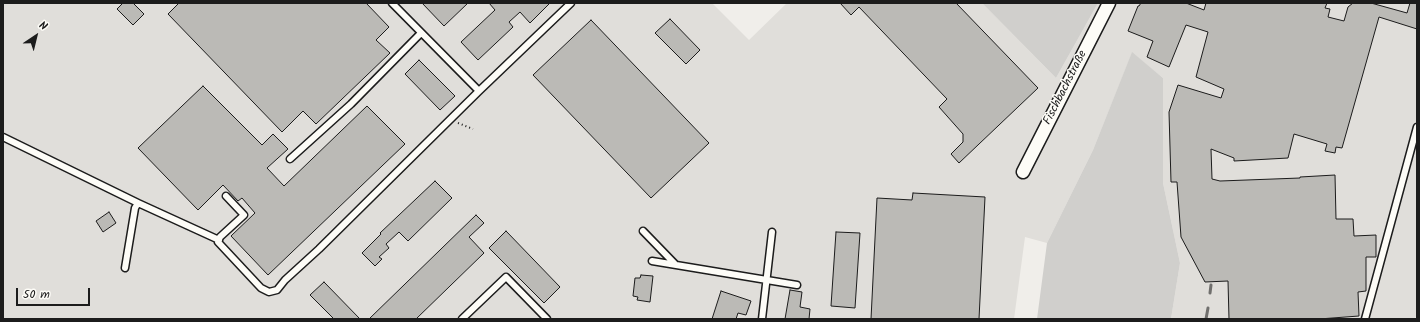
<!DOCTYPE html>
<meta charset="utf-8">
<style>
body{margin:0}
#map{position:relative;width:1420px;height:322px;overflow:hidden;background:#f0eeea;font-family:Kalam,sans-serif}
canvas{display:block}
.frame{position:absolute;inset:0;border:4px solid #1c1c1c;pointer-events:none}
.north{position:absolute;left:16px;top:16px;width:40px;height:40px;-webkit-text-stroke:3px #fdfcf7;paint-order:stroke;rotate:35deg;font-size:11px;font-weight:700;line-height:16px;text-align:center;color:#1c1c1c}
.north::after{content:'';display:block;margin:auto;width:14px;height:18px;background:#1c1c1c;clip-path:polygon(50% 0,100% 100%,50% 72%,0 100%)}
.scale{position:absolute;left:16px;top:288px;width:74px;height:18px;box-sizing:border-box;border:2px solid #1c1c1c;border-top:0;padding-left:5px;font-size:12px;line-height:14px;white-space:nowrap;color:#1c1c1c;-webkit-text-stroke:3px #fdfcf7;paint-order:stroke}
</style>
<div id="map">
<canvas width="1420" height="322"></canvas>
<div class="frame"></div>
<div class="north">N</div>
<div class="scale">50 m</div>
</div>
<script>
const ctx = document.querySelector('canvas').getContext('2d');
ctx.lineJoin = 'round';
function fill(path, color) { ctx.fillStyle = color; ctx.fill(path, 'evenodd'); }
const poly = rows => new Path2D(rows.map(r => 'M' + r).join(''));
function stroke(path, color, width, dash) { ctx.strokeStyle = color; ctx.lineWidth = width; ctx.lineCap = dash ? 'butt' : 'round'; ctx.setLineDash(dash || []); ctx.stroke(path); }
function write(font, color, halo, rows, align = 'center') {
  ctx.font = font + ' Kalam,sans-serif'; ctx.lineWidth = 3; ctx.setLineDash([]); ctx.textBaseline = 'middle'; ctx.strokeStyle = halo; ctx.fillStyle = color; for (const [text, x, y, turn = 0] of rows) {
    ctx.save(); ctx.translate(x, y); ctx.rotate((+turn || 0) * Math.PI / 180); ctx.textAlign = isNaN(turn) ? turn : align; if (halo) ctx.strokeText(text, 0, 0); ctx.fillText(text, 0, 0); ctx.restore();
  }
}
const built = poly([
 [3,3,712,3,749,40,787,3,982,3,1056,78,1098,3,1417,3,1417,313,1415,319,1171,319,1180,263,1163,183,1163,78,1132,53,1093,150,1047,243,1025,237,1014,319,3,319]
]);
const green = poly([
 [982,3,1098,3,1056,78],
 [1132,52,1163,78,1163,183,1180,263,1171,319,1037,319,1047,243,1093,150]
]);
const stream = poly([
 [1210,293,1211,285],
 [1206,319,1208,308]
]);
const building = poly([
 [123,3,133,3,144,14,133,25,117,9,123,3],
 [179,3,366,3,389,27,376,40,390,53,316,124,303,111,282,132,168,14,179,3],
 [422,3,468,3,444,26,422,3],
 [489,3,550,3,530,23,520,12,509,22,513,27,478,60,461,42,495,10,489,3],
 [840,3,956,3,1038,88,959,163,951,154,963,142,963,134,939,107,947,99,859,7,851,15,840,3],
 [1141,3,1186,3,1204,10,1206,3,1327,3,1325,8,1330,9,1328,17,1344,21,1348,7,1353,3,1371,3,1407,13,1410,3,1417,3,1417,29,1379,17,1342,148,1336,147,1335,153,1325,151,1327,144,1294,134,1288,158,1234,161,1234,158,1211,149,1212,179,1220,181,1300,178,1300,177,1335,175,1336,219,1353,219,1354,236,1376,235,1376,257,1366,257,1366,291,1358,292,1359,316,1319,319,1229,319,1228,281,1205,282,1181,237,1177,182,1171,182,1169,112,1178,85,1221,98,1224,89,1196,77,1208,32,1186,25,1169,67,1147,57,1153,41,1128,31,1138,6,1139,6,1141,3],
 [670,19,700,50,686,64,655,33,670,19],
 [591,20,709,143,651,198,533,75,591,20],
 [419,60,455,96,440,110,405,74,419,60],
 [203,86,262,145,273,134,288,149,267,168,284,186,367,106,405,144,268,275,231,236,255,213,242,198,238,201,223,185,198,210,138,148,203,86],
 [435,181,452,198,408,241,399,232,386,244,389,248,379,257,382,259,375,266,362,253,381,234,380,233,435,181],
 [913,193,985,197,979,319,871,319,877,198,912,200,913,193],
 [109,212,116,223,103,232,96,221,109,212],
 [476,215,484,223,469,237,484,253,416,319,369,319,476,215],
 [506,231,560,287,544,303,489,248,506,231],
 [836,232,860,233,855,308,831,306,836,232],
 [641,275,653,276,650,302,637,300,638,297,633,296,635,278,640,278,641,275],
 [324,282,360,319,334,319,310,295,324,282],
 [790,290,802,292,800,307,810,309,809,319,785,319,790,290],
 [721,291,751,301,746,315,738,313,736,319,712,319,721,291]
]);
const path = poly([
 [458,123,473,129]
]);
const service = poly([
 [392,3,479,91],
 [3,137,138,203],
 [290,159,351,104,421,33],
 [226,196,244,215,220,237,218,242,261,288,269,292,277,290,285,280,319,249,479,91,571,3],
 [643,231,675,264],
 [652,261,797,285],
 [125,268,135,208,138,203,219,240],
 [462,319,506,277,547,319],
 [762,319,772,232],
 [1365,319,1417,127]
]);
const minor = poly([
 [1023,172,1109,3]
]);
const streetNames = [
 ["Fischbachstraße",1066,88,-63]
];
fill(built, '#e0deda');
fill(green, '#d0cfcc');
stroke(stream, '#706f6d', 3);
fill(building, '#bbbab6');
stroke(building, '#1c1c1c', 1);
stroke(service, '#1c1c1c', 9);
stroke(minor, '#1c1c1c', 15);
stroke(path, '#1c1c1c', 2, [1, 3]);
stroke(service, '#fdfcf7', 6);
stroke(minor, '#fdfcf7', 12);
write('12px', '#1c1c1c', '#fdfcf7', streetNames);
</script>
